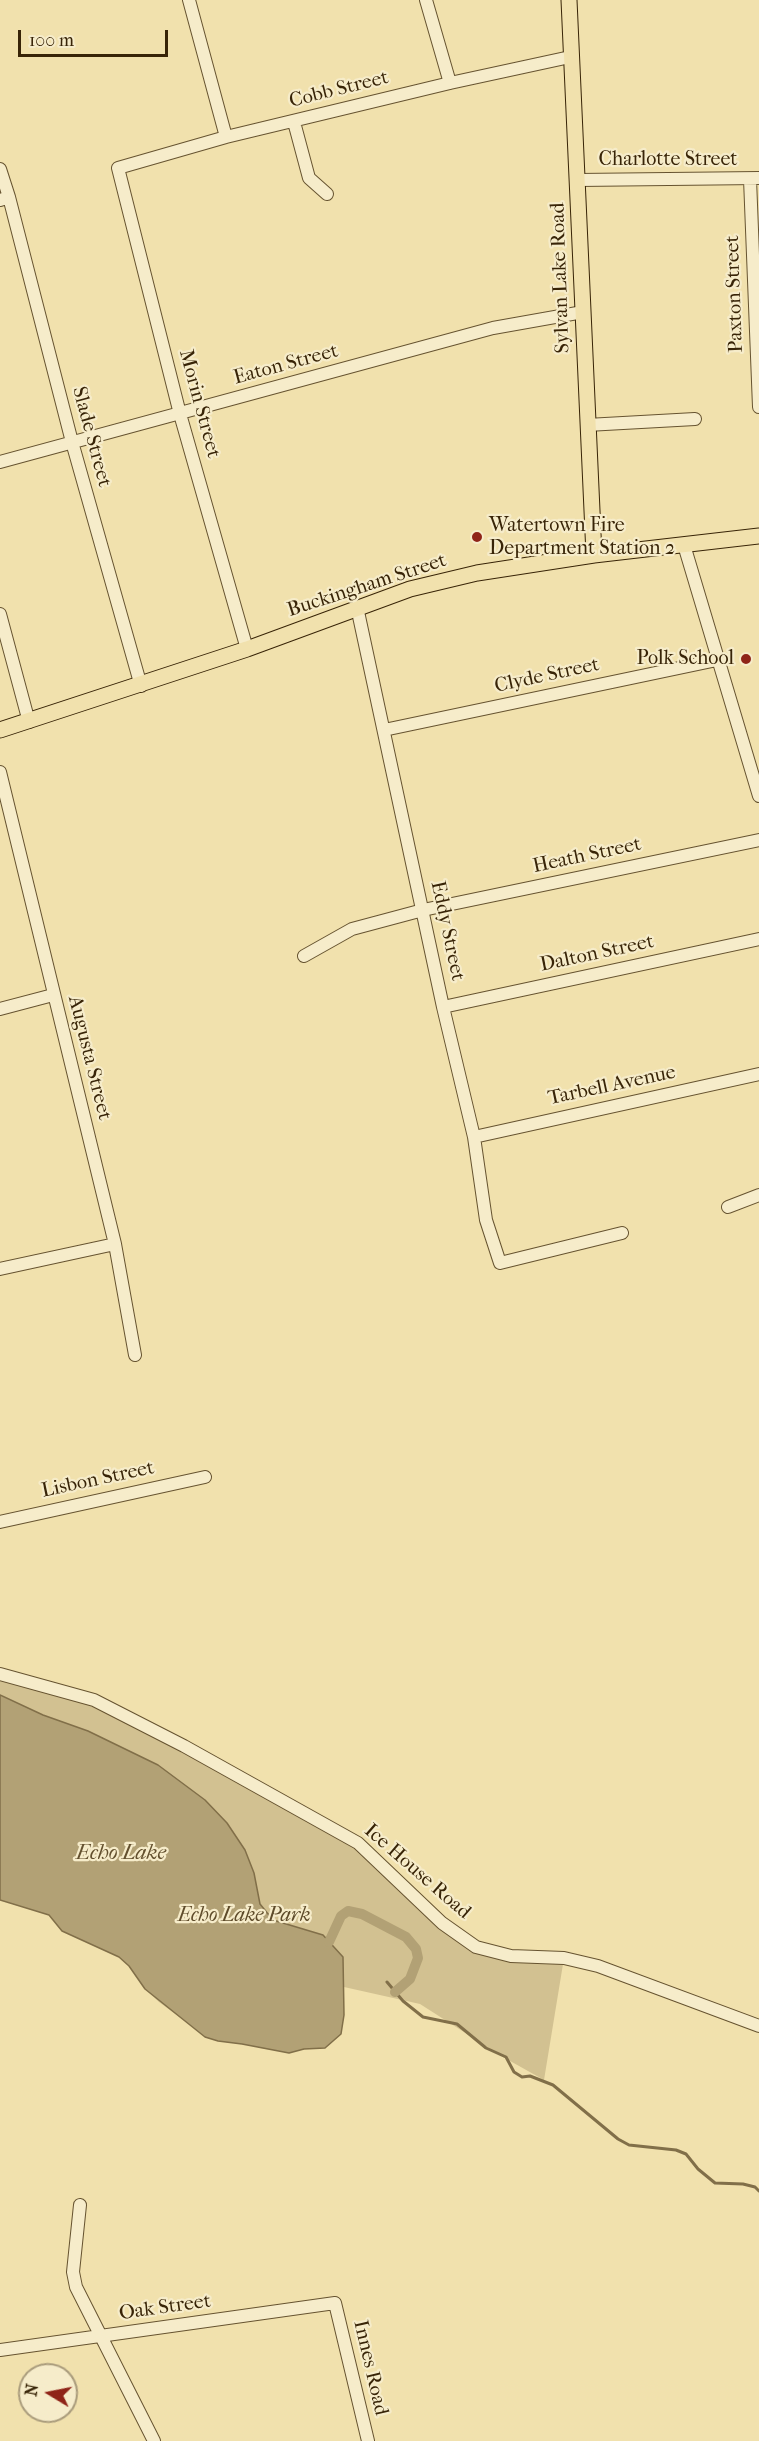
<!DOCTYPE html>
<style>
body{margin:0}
#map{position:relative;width:759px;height:2441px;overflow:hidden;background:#f1e1ad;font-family:"IM FELL French Canon",serif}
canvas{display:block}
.north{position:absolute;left:18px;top:2363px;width:60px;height:60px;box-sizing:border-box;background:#f6ecca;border:2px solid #aa9c7c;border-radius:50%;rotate:280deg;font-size:16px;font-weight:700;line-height:24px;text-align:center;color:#382407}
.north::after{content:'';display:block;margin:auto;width:21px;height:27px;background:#8f2418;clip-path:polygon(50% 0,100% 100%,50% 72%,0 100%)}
.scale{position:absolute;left:18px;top:30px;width:150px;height:27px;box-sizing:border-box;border:3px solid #382407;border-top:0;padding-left:8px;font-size:18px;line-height:21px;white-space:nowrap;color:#382407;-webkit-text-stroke:4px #f6ecca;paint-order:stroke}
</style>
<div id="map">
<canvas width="759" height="2441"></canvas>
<div class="north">N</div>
<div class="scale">100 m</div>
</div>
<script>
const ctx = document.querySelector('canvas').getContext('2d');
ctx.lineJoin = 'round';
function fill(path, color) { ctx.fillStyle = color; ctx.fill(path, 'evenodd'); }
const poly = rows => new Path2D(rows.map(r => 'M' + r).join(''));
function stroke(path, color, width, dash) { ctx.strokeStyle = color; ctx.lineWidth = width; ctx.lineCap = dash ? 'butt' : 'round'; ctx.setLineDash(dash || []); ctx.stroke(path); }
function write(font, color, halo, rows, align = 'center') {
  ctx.font = font + ' "IM FELL French Canon",serif'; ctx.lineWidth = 4.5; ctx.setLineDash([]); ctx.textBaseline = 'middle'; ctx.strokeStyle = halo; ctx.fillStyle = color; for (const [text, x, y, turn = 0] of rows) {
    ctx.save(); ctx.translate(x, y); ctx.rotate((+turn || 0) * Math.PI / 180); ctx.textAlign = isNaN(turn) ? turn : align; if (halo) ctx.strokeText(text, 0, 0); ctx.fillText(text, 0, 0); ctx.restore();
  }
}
const green = poly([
 [0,1674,94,1700,358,1843,476,1947,564,1958,544,2080,503,2057,420,2004,344,1987,344,2015,341,2034,325,2048,304,2049,289,2053,242,2044,218,2041,205,2036,159,2002,145,1989,129,1966,119,1957,62,1931,49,1915,0,1900]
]);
const water = poly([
 [0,1695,43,1715,88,1731,158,1765,205,1800,227,1823,245,1850,254,1873,260,1904,273,1920,323,1935,343,1957,344,2015,341,2034,325,2048,304,2049,289,2053,242,2044,218,2041,205,2037,145,1989,129,1966,119,1957,62,1931,49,1915,0,1900,0,1695]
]);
const stream = poly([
 [387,1982,403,2001,423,2017,457,2024,486,2048,506,2057,514,2072,522,2077,530,2076,553,2085,618,2139,629,2145,676,2150,686,2154,698,2169,715,2183,743,2184,755,2187,759,2191]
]);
const canal = poly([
 [329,1942,341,1916,348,1911,362,1914,406,1937,416,1949,418,1958,410,1979,395,1992]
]);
const minor = poly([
 [189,0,226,137],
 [426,0,450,83],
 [294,122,309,178,327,194],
 [0,169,9,197],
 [750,179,759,407],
 [578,180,759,178],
 [0,200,9,197,72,442,141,686],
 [587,425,695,419],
 [0,462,493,328,583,312],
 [684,545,759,796],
 [357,607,443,1007,474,1137,486,1220,500,1263,622,1233],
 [0,614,29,722],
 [247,649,180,414,118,168,226,137,450,83,570,57],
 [384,730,717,660],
 [0,772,115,1244,135,1355],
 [304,956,352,929,423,910,759,840],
 [443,1007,759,939],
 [0,1009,53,995],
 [474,1137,759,1074],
 [728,1207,759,1195],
 [0,1269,115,1244],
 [0,1522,205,1477],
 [0,1674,94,1700,184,1746,358,1843,442,1923,476,1947,511,1956,564,1958,598,1966,759,2026],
 [80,2205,73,2272,76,2287,154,2441],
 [0,2350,335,2303,368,2441]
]);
const major = poly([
 [569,0,594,555],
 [0,730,247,649,410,589,477,573,594,555,759,536]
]);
const markers = [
 [477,537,6,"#8f2418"],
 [746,659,6,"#8f2418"]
];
const streetNames = [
 ["Cobb Street",339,90,-14],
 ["Charlotte Street",668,160],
 ["Sylvan Lake Road",561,278,-92],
 ["Paxton Street",735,294,-92],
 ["Eaton Street",286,365,-15],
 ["Morin Street",199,404,75],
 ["Slade Street",91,437,75],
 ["Buckingham Street",367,586,-18],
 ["Clyde Street",547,676,-12],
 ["Heath Street",587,856,-12],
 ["Eddy Street",447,931,78],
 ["Dalton Street",597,954,-12],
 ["Augusta Street",89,1058,76],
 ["Tarbell Avenue",612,1086,-12],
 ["Lisbon Street",98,1480,-12],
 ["Ice House Road",417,1872,41],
 ["Oak Street",165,2308,-8],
 ["Innes Road",370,2368,77]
];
const poiNames = [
 ["Watertown Fire",489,526],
 ["Department Station 2",489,549],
 ["Polk School",734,659,"right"]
];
const parkNames = [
 ["Echo Lake Park",244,1916]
];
const waterNames = [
 ["Echo Lake",121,1854]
];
fill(green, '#d2c191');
fill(water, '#b2a175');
stroke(water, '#816f49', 1.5);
stroke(stream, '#816f49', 3);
stroke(canal, '#b2a175', 10);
stroke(minor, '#665330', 14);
stroke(major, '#382407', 17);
stroke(minor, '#f6ecca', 12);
stroke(major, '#f1e1ad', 15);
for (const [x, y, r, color] of markers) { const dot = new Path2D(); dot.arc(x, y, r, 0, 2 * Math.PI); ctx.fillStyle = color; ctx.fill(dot); stroke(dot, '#f6ecca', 2); }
write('20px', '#382407', '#f6ecca', streetNames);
write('20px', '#382407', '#f6ecca', poiNames, 'left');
write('italic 20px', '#5e4b2a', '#f6ecca', parkNames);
write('italic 21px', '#63502e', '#f6ecca', waterNames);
</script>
